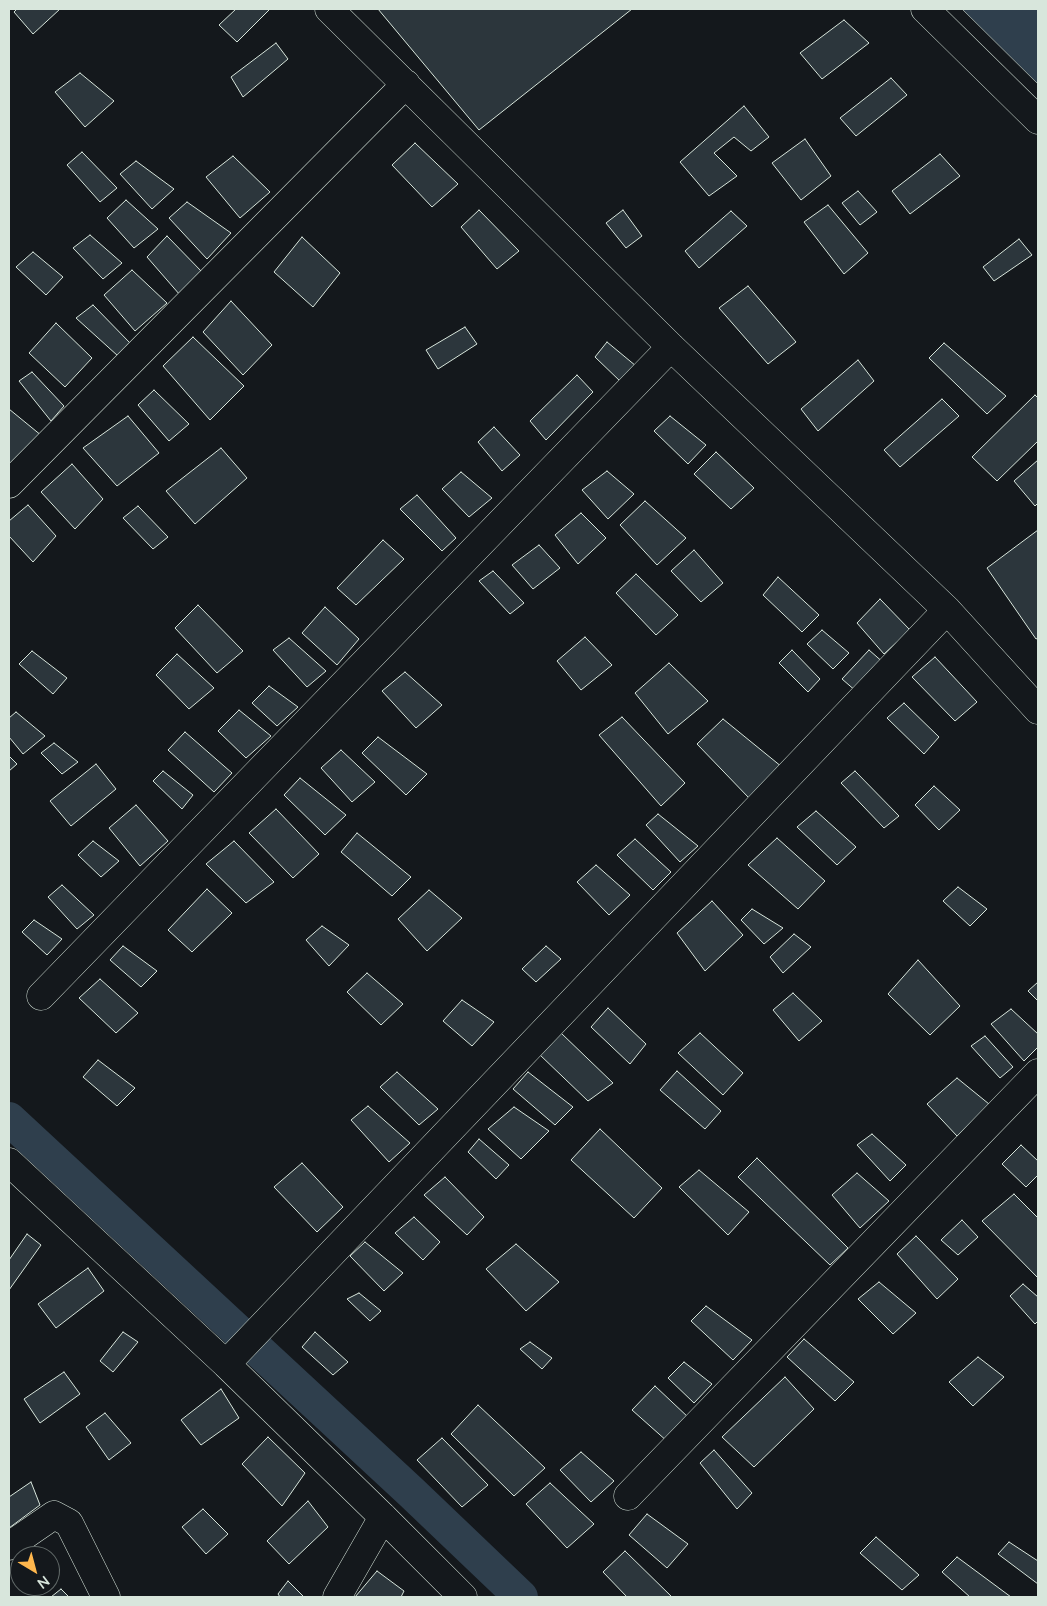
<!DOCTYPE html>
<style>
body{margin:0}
#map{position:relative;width:1047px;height:1606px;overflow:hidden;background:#14181c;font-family:Lato,sans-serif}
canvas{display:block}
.frame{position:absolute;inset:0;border:10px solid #d8e6dc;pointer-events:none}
.north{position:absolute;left:10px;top:1546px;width:50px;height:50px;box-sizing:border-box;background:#14181c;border:1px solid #626a69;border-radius:50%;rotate:143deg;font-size:14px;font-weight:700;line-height:20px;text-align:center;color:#d8e6dc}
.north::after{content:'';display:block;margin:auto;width:18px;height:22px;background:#ffb74d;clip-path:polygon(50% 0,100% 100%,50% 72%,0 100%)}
</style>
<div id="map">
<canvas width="1047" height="1606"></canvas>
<div class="frame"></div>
<div class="north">N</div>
</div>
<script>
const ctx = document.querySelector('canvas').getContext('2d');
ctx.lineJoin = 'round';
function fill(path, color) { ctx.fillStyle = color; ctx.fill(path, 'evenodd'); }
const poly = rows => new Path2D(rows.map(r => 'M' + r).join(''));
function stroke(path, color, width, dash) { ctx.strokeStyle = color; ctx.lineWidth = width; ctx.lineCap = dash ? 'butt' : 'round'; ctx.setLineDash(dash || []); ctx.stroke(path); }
const water = poly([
 [962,9,1038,9,1038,84,962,9]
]);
const canal = poly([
 [9,1119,411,1492,521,1597]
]);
const building = poly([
 [17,9,60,9,33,34,14,12,17,9],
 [236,9,270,9,237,42,219,25,236,9],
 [378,9,632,9,479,130,378,9],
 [844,20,869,43,822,79,800,53,844,20],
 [276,43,288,59,243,97,231,77,276,43],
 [80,73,114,101,85,127,55,92,80,73],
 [891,78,907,95,856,136,840,118,891,78],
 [744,106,769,137,751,151,734,137,714,153,737,176,709,196,680,162,744,106],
 [805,139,831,176,801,200,772,163,805,139],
 [415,143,458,184,432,207,392,165,415,143],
 [82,152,117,188,100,202,67,165,82,152],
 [940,154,960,176,910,214,892,191,940,154],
 [233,156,270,192,240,218,206,177,233,156],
 [136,161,174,189,152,209,120,174,136,161],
 [858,191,877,212,860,225,842,203,858,191],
 [126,200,158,229,134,248,107,218,126,200],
 [187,202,231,233,207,259,169,218,187,202],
 [828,205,868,253,844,274,804,222,828,205],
 [479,210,519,251,497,269,461,227,479,210],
 [623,210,642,236,626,248,606,223,623,210],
 [731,211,747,226,699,268,685,251,731,211],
 [90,235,122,263,103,279,73,248,90,235],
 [167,236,203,273,180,295,147,257,167,236],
 [302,237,340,273,313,307,274,272,302,237],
 [1019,239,1032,255,994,281,983,267,1019,239],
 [33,252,63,277,46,295,16,267,33,252],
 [132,270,167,303,135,331,104,295,132,270],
 [748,286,796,342,768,364,719,308,748,286],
 [231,301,272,345,243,375,203,332,231,301],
 [93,305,130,343,118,356,76,318,93,305],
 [56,323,92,358,65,387,29,353,56,323],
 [465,327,477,344,438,369,426,350,465,327],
 [193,337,244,386,210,420,163,366,193,337],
 [607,342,636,366,621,382,595,357,607,342],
 [944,343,1006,396,987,414,929,358,944,343],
 [858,360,874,381,818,431,801,409,858,360],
 [32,372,64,406,51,421,19,381,32,372],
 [577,375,593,392,546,440,530,421,577,375],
 [154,390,189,424,169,441,138,405,154,390],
 [1035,395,1038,398,1038,441,997,481,972,457,1035,395],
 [942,399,959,416,900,467,884,450,942,399],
 [9,409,42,436,9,470,9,409],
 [128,416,159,453,117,486,83,448,128,416],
 [670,416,706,445,688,464,654,431,670,416],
 [494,427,520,455,502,471,478,442,494,427],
 [221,448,247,478,195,524,166,491,221,448],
 [716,452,754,488,731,509,694,474,716,452],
 [1038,460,1038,503,1035,506,1014,481,1038,460],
 [72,464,103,499,75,529,41,492,72,464],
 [607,471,634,494,608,519,582,490,607,471],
 [461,472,492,498,469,517,442,489,461,472],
 [417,495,456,538,442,551,400,509,417,495],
 [645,501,686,538,657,565,620,525,645,501],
 [28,505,56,536,33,562,9,536,9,521,28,505],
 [138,506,168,537,153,549,123,518,138,506],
 [581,513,606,538,578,564,555,535,581,513],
 [1038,530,1038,638,1036,639,987,568,1038,530],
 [383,540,404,559,356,605,337,588,383,540],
 [539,545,560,568,533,589,512,565,539,545],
 [694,550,723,583,701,602,671,571,694,550],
 [493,571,524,603,510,614,479,581,493,571],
 [636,574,678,615,656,635,616,593,636,574],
 [778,577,819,615,802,632,763,595,778,577],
 [880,599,910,630,884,654,857,623,880,599],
 [198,605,243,651,217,673,175,628,198,605],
 [325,607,359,639,337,665,302,633,325,607],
 [822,630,849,653,833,669,807,644,822,630],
 [585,637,612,665,581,690,557,661,585,637],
 [289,638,326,671,307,687,273,650,289,638],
 [792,650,820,679,808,692,779,663,792,650],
 [869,650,885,664,857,692,842,679,869,650],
 [32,651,67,678,53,694,19,664,32,651],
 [177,654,214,688,189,709,156,675,177,654],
 [935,657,977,702,955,721,912,677,935,657],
 [669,663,708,701,668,734,635,693,669,663],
 [405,672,442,705,416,728,382,691,405,672],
 [269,686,298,707,277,726,252,703,269,686],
 [904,703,939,737,924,754,887,718,904,703],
 [239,710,271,736,246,758,218,731,239,710],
 [16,712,45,736,23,754,9,737,9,718,16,712],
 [622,717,685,783,661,806,599,735,622,717],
 [723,719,782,767,749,798,697,744,723,719],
 [185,732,232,773,214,792,168,750,185,732],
 [378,737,427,774,406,795,362,753,378,737],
 [54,743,78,762,62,774,41,753,54,743],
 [341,750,375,782,352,802,321,768,341,750],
 [9,756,17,764,9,771,9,756],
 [96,764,116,789,71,826,50,801,96,764],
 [163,771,193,795,182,809,153,781,163,771],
 [855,771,899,816,884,828,841,783,855,771],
 [300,778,346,815,325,835,284,795,300,778],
 [934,786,960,810,939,830,915,805,934,786],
 [136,805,168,841,140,866,109,828,136,805],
 [276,809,319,854,293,878,249,833,276,809],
 [816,811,856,847,837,865,797,827,816,811],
 [658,814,698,846,680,862,646,825,658,814],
 [357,833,411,877,392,896,341,852,357,833],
 [777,838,825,881,798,909,748,865,777,838],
 [635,839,671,872,653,890,617,855,635,839],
 [93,841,119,861,101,877,78,855,93,841],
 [234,841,274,882,246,903,206,864,234,841],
 [596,865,630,895,609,915,577,882,596,865],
 [62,885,94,915,77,929,48,897,62,885],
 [958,887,987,909,970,926,943,901,958,887],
 [207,889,232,913,192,952,168,930,207,889],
 [429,890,462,918,427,951,398,919,429,890],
 [712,901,743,935,705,971,677,933,712,901],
 [752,909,783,928,764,944,741,920,752,909],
 [34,920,62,939,47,955,22,932,34,920],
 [322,926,349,945,329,966,306,940,322,926],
 [794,934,811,947,783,973,770,957,794,934],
 [123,946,157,971,141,987,110,960,123,946],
 [546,946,561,959,536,982,522,969,546,946],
 [918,960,960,1006,930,1035,888,994,918,960],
 [367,973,403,1004,381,1025,347,992,367,973],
 [100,979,138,1013,116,1033,79,998,100,979],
 [1038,982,1038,1001,1028,991,1038,982],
 [793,993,822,1021,799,1041,773,1010,793,993],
 [462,1000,494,1022,472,1046,443,1021,462,1000],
 [608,1008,646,1044,630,1064,591,1027,608,1008],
 [1011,1009,1038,1034,1038,1047,1024,1061,991,1024,1011,1009],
 [561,1033,613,1083,588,1101,539,1054,561,1033],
 [700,1033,743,1073,723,1095,678,1053,700,1033],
 [985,1036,1013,1067,1000,1078,971,1046,985,1036],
 [98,1060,135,1088,117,1106,83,1077,98,1060],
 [677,1071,721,1111,705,1129,660,1090,677,1071],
 [397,1072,438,1109,419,1125,380,1087,397,1072],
 [528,1072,573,1107,555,1125,513,1089,528,1072],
 [957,1078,989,1104,957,1136,927,1104,957,1078],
 [368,1106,410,1143,389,1162,351,1120,368,1106],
 [514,1107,549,1131,521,1159,488,1129,514,1107],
 [600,1129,662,1188,634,1218,571,1160,600,1129],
 [872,1134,906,1165,890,1181,857,1145,872,1134],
 [479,1139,509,1165,496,1179,468,1152,479,1139],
 [1021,1145,1038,1161,1038,1175,1026,1187,1002,1164,1021,1145],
 [757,1158,848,1248,830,1265,738,1177,757,1158],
 [302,1163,343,1207,317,1232,274,1187,302,1163],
 [699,1170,749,1212,728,1235,679,1187,699,1170],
 [857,1173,889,1201,860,1228,832,1195,857,1173],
 [445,1177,484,1217,467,1235,424,1195,445,1177],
 [1014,1194,1038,1218,1038,1278,982,1221,1014,1194],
 [414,1217,440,1242,423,1260,395,1233,414,1217],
 [962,1220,978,1237,958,1255,941,1240,962,1220],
 [27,1234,41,1245,9,1290,9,1260,27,1234],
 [916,1236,958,1279,937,1299,897,1254,916,1236],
 [365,1242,403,1273,384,1291,350,1256,365,1242],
 [516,1244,559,1282,526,1311,486,1269,516,1244],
 [88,1268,104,1291,56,1328,38,1304,88,1268],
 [879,1282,916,1313,893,1334,858,1299,879,1282],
 [1023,1284,1038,1297,1038,1321,1035,1324,1010,1296,1023,1284],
 [359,1293,381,1311,370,1321,347,1299,359,1293],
 [706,1306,752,1340,733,1360,691,1321,706,1306],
 [123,1332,138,1342,113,1372,100,1361,123,1332],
 [315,1332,348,1362,333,1375,302,1347,315,1332],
 [804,1339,854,1382,835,1401,787,1357,804,1339],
 [530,1342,552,1358,542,1369,520,1349,530,1342],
 [978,1357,1004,1377,973,1406,949,1382,978,1357],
 [684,1362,712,1384,694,1403,668,1378,684,1362],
 [64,1372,80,1394,40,1423,24,1399,64,1372],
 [785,1377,814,1409,754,1467,722,1437,785,1377],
 [655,1386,689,1418,668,1442,632,1410,655,1386],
 [221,1389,239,1418,201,1445,181,1420,221,1389],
 [478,1405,545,1468,514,1496,451,1434,478,1405],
 [105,1413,131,1443,109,1460,86,1427,105,1413],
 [268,1437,305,1473,282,1506,242,1464,268,1437],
 [442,1438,488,1485,462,1507,417,1460,442,1438],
 [714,1450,752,1493,737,1509,700,1463,714,1450],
 [581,1452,614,1481,591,1502,560,1470,581,1452],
 [31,1482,40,1505,9,1528,9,1497,31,1482],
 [550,1483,594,1524,567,1548,526,1504,550,1483],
 [308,1501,328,1527,289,1564,267,1541,308,1501],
 [203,1509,228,1534,206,1554,182,1527,203,1509],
 [647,1514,688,1544,667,1568,629,1535,647,1514],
 [876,1537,919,1575,902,1590,860,1553,876,1537],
 [1009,1542,1038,1561,1038,1584,998,1554,1009,1542],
 [625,1551,672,1597,627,1597,603,1572,625,1551],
 [957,1557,1011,1597,970,1597,942,1572,957,1557],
 [377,1571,404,1591,401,1597,355,1597,377,1571],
 [288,1581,304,1597,280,1597,278,1594,288,1581],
 [61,1589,69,1597,51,1597,61,1589]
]);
const minor = poly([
 [329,9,671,347,947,610,1038,710],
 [9,484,406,84],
 [41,996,671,347],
 [9,1162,226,1364,383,1517,463,1597],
 [226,1364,947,610],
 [628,1496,1038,1073],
 [9,1546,54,1515,69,1523,106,1597],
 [337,1597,383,1517]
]);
const major = poly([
 [925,9,1038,120]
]);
fill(water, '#2f3f4d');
stroke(water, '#939e99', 1);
stroke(canal, '#2f3f4d', 34);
fill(building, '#2c363c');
stroke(building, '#d8e6dc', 1);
stroke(minor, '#d8e6dc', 29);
stroke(major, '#d8e6dc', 29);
stroke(minor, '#14181c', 28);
stroke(major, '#14181c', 28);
</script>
